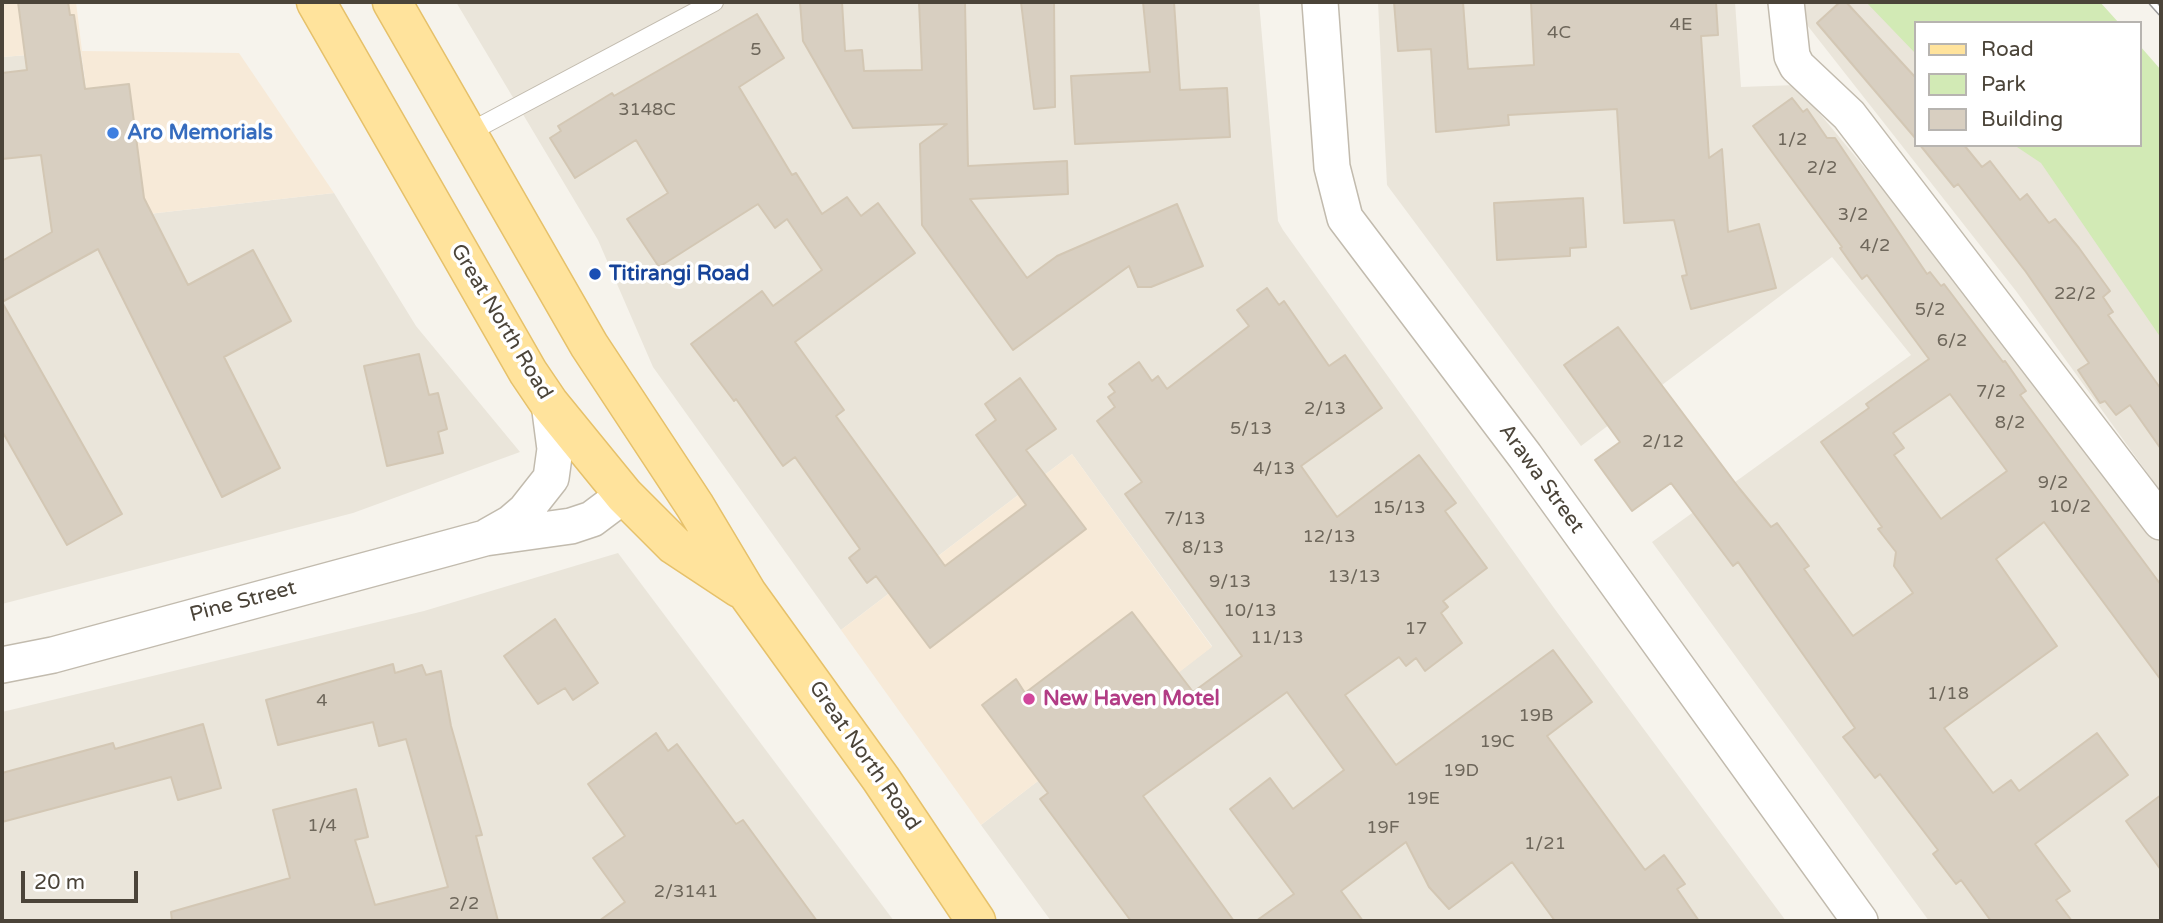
<!DOCTYPE html>
<style>
body{margin:0}
#map{position:relative;width:2163px;height:923px;overflow:hidden;background:#f6f3ec;font-family:"Varela Round",sans-serif}
canvas{display:block}
.frame{position:absolute;inset:0;border:4px solid #4b4439;pointer-events:none}
.legend{position:absolute;left:1914px;top:21px;width:228px;height:126px;box-sizing:border-box;background:#fff;border:2px solid #b7b4b0;margin:0;padding:9px 12px;list-style:none;font-size:21px;color:#4b4439}
.legend li{display:flex;align-items:center;gap:14px;height:35px}
.legend b{width:35px;border:2px solid #b7b4b0}
.scale{position:absolute;left:21px;top:871px;width:117px;height:32px;box-sizing:border-box;border:4px solid #4b4439;border-top:0;padding-left:9px;font-size:21px;line-height:24px;white-space:nowrap;color:#4b4439;-webkit-text-stroke:5px #fff;paint-order:stroke}
</style>
<div id="map">
<canvas width="2163" height="923"></canvas>
<div class="frame"></div>
<ul class="legend">
<li><b style="height:9px;background:#ffe39c"></b>Road</li>
<li><b style="height:19px;background:#d2eab5"></b>Park</li>
<li><b style="height:19px;background:#d8cfc1"></b>Building</li>
</ul>
<div class="scale">20 m</div>
</div>
<script>
const ctx = document.querySelector('canvas').getContext('2d');
ctx.lineJoin = 'round';
function fill(path, color) { ctx.fillStyle = color; ctx.fill(path, 'evenodd'); }
const poly = rows => new Path2D(rows.map(r => 'M' + r).join(''));
function stroke(path, color, width, dash) { ctx.strokeStyle = color; ctx.lineWidth = width; ctx.lineCap = dash ? 'butt' : 'round'; ctx.setLineDash(dash || []); ctx.stroke(path); }
function write(font, color, halo, rows, align = 'center') {
  ctx.font = font + ' "Varela Round",sans-serif'; ctx.lineWidth = 7; ctx.setLineDash([]); ctx.textBaseline = 'middle'; ctx.strokeStyle = halo; ctx.fillStyle = color; for (const [text, x, y, turn = 0] of rows) {
    ctx.save(); ctx.translate(x, y); ctx.rotate((+turn || 0) * Math.PI / 180); ctx.textAlign = isNaN(turn) ? turn : align; if (halo) ctx.strokeText(text, 0, 0); ctx.fillText(text, 0, 0); ctx.restore();
  }
}
const residential = poly([
 [456,2,1259,2,1278,221,1283,230,1554,608,1786,921,1051,921,981,825,1212,646,1072,454,841,630,653,367,598,240],
 [1378,2,1735,2,1741,87,1796,85,1982,309,2161,541,2161,921,1929,921,1652,542,1911,355,1832,257,1581,446,1387,185],
 [1804,2,1931,2,1916,23,1916,145,2044,145,2161,295,2161,492,2016,291,1800,16],
 [81,51,104,219,334,193,416,326,520,452,353,513,2,604,2,57],
 [618,553,894,921,2,921,2,712,424,611]
]);
const commercial = poly([
 [2,2,76,2,82,51,239,53,334,193,104,219,81,51,2,57],
 [1072,454,1212,647,981,825,841,630]
]);
const green = poly([
 [1866,2,2100,2,2119,23,1916,23,1916,54],
 [2140,46,2161,70,2161,338,2041,163,2014,145,2140,145]
]);
const building = poly([
 [18,2,68,2,70,15,74,15,85,89,129,84,144,198,188,285,253,250,291,321,224,357,280,468,222,497,98,249,2,302,122,514,67,545,2,431,2,261,52,232,41,155,2,159,2,73,27,70,18,2],
 [800,2,842,2,845,51,862,50,864,71,922,70,919,2,965,2,968,166,1067,161,1068,194,970,199,1027,278,1057,256,1177,204,1203,266,1151,287,1138,287,1129,266,1013,350,922,225,920,144,947,124,853,128,803,41,800,2],
 [1021,2,1054,2,1055,107,1034,109,1021,2],
 [1143,2,1174,2,1180,90,1227,88,1230,137,1075,144,1071,76,1150,72,1143,2],
 [1394,2,1463,2,1468,69,1534,65,1531,2,1716,2,1718,35,1701,36,1709,158,1722,149,1728,232,1759,224,1776,288,1691,309,1682,276,1687,275,1674,220,1624,223,1617,109,1508,115,1509,125,1436,132,1431,49,1398,51,1394,2],
 [1840,2,1846,2,1916,78,1916,139,1817,23,1840,2],
 [757,14,784,58,739,87,792,175,796,173,822,214,847,197,861,216,878,203,915,253,795,342,844,410,836,416,945,566,1026,505,976,435,996,420,985,404,1020,378,1056,429,1026,450,1086,529,930,648,876,576,867,583,849,558,860,549,795,457,783,466,736,399,734,401,691,344,762,291,773,306,822,270,787,219,775,228,758,204,659,267,627,219,668,193,636,140,575,178,550,138,561,131,558,126,612,93,614,96,757,14],
 [1792,98,1803,112,1807,109,1827,138,1835,138,1927,274,1930,272,1941,286,1944,284,2003,362,2005,361,2026,391,2020,395,2161,585,2161,680,2044,522,1996,559,2057,646,1944,728,1993,793,2011,780,2019,791,2097,733,2128,775,2035,844,2070,891,2056,900,2072,921,1991,921,1961,880,1956,884,1933,854,1938,850,1880,774,1875,778,1843,737,1855,728,1738,562,1733,566,1671,483,1632,511,1595,460,1620,442,1564,365,1618,327,1739,488,1771,527,1777,523,1809,566,1804,569,1853,636,1913,593,1894,566,1896,552,1878,529,1882,527,1821,442,1869,408,1866,404,1929,359,1867,275,1862,279,1840,248,1842,247,1753,126,1792,98],
 [1950,394,2007,471,1941,519,1894,455,1904,448,1893,433,1950,394],
 [1920,145,1964,145,1982,167,1990,161,2020,200,2027,194,2049,223,2055,219,2079,248,2110,291,2103,297,2113,312,2108,315,2161,389,2161,449,2130,405,2116,415,2105,401,2100,403,2078,370,2089,363,2026,272,1958,184,1954,187,1920,145],
 [1583,198,1586,247,1570,248,1570,256,1497,260,1494,203,1583,198],
 [1267,288,1279,305,1284,301,1329,366,1345,355,1382,408,1301,466,1337,517,1419,455,1456,503,1445,511,1487,568,1443,601,1448,607,1441,613,1462,643,1425,671,1416,658,1406,666,1399,657,1345,695,1396,765,1553,650,1592,702,1547,736,1645,870,1664,855,1685,884,1677,889,1699,921,1555,921,1512,862,1449,909,1429,887,1406,842,1341,891,1363,921,1256,921,1294,894,1230,809,1270,778,1293,809,1344,770,1287,692,1143,796,1234,921,1131,921,1040,799,1048,793,982,705,1016,679,1025,693,1132,612,1193,692,1242,656,1125,494,1142,482,1097,421,1115,407,1108,397,1115,392,1109,384,1139,362,1152,381,1158,376,1167,389,1249,326,1237,310,1267,288],
 [419,354,429,395,438,393,447,429,438,432,443,453,387,466,364,366,419,354],
 [555,619,598,683,573,700,565,688,538,704,504,656,555,619],
 [393,664,395,673,422,665,426,675,441,671,451,726,482,835,476,836,498,921,172,921,171,912,290,878,273,810,356,789,368,837,355,840,375,905,448,887,406,739,379,746,373,722,278,745,266,700,393,664],
 [203,724,221,788,178,800,171,777,2,822,2,773,113,743,115,749,203,724],
 [656,733,668,751,677,744,736,824,743,820,817,921,599,921,625,902,593,858,625,836,588,784,656,733],
 [2161,795,2161,870,2126,821,2161,795]
]);
const lane = poly([
 [466,134,714,2]
]);
const street = poly([
 [1320,2,1332,167,1345,218,1525,456,1860,921],
 [1786,2,1792,56,1797,66,1849,115,2161,522],
 [488,536,511,523,525,511,551,478,555,449,549,403],
 [2,665,53,655,485,538,571,526,592,519,624,495]
]);
const primary = poly([
 [316,2,528,372,549,403,624,495,674,545,739,588],
 [392,2,589,345,695,506,747,593,881,779,976,921]
]);
const rail = poly([
 [2152,2,2161,12]
]);
const markers = [
 [113,133,7,"#3f7fe0"],
 [595,274,7,"#1a4fb4"],
 [1029,699,7,"#d1479c"]
];
const numberNames = [
 ["4E",1681,25],
 ["4C",1559,33],
 ["5",756,50],
 ["3148C",647,110],
 ["1/2",1792,140],
 ["2/2",1822,168],
 ["3/2",1853,215],
 ["4/2",1875,246],
 ["22/2",2075,294],
 ["5/2",1930,310],
 ["6/2",1952,341],
 ["7/2",1991,392],
 ["2/13",1325,409],
 ["8/2",2010,423],
 ["5/13",1251,429],
 ["2/12",1663,442],
 ["4/13",1274,469],
 ["9/2",2053,483],
 ["10/2",2070,507],
 ["15/13",1399,508],
 ["7/13",1185,519],
 ["12/13",1329,537],
 ["8/13",1203,548],
 ["13/13",1354,577],
 ["9/13",1230,582],
 ["10/13",1250,611],
 ["17",1416,629],
 ["11/13",1277,638],
 ["1/18",1948,694],
 ["4",322,701],
 ["19B",1536,716],
 ["19C",1497,742],
 ["19D",1461,771],
 ["19E",1423,799],
 ["1/4",322,826],
 ["19F",1383,828],
 ["1/21",1545,844],
 ["2/3141",686,892],
 ["2/2",464,904]
];
const shopNames = [
 ["Aro Memorials",127,133]
];
const transitNames = [
 ["Titirangi Road",609,274]
];
const streetNames = [
 ["Great North Road",501,322,59],
 ["Arawa Street",1541,479,54],
 ["Pine Street",243,602,-15],
 ["Great North Road",864,756,55]
];
const hotelNames = [
 ["New Haven Motel",1043,699]
];
fill(residential, '#eae5da');
fill(commercial, '#f7ead8');
fill(green, '#d2eab5');
fill(building, '#d8cfc1');
stroke(building, '#d3c7b4', 2);
stroke(lane, '#c2bbae', 20);
stroke(street, '#c2bbae', 38);
stroke(primary, '#e6c16a', 41);
stroke(lane, '#fff', 18);
stroke(street, '#fff', 35);
stroke(primary, '#ffe39c', 38);
stroke(rail, '#9a9a9a', 8);
stroke(rail, '#fff', 5, [16]);
for (const [x, y, r, color] of markers) { const dot = new Path2D(); dot.arc(x, y, r, 0, 2 * Math.PI); ctx.fillStyle = color; ctx.fill(dot); stroke(dot, '#fff', 2.5); }
write('18px', '#6e675b', null, numberNames);
write('bold 21px', '#366cbe', '#fff', shopNames, 'left');
write('bold 21px', '#164399', '#fff', transitNames, 'left');
write('21px', '#4b4439', '#fff', streetNames);
write('bold 21px', '#b23c85', '#fff', hotelNames, 'left');
</script>
